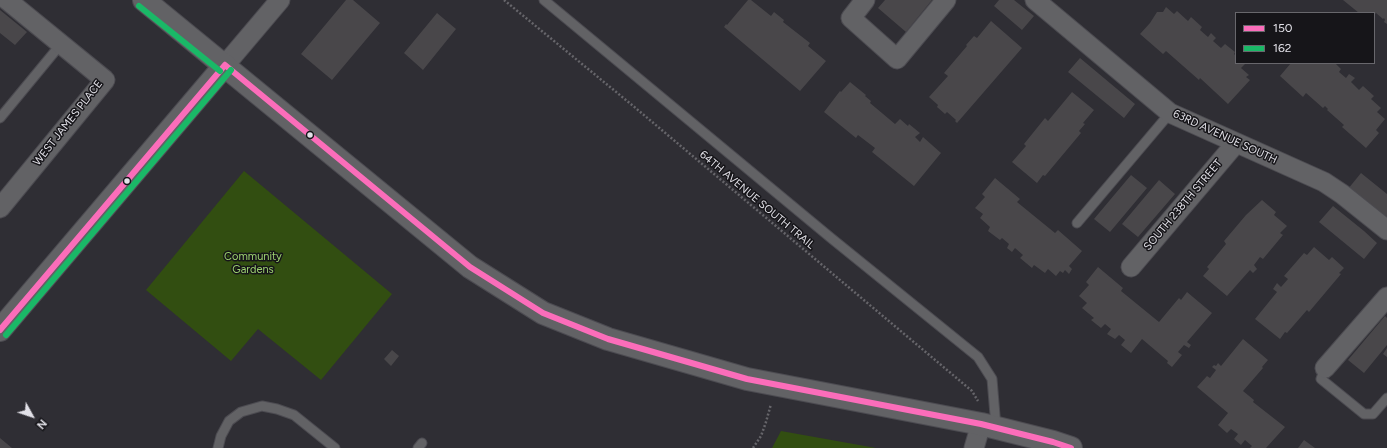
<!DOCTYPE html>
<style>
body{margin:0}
#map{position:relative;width:1387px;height:448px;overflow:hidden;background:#2f2e34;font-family:Figtree,sans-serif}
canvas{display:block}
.legend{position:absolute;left:1235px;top:12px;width:140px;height:52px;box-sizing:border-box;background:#161519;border:1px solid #68676c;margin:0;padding:5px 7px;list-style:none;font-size:12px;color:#e2e1e8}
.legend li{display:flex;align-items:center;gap:8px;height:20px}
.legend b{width:20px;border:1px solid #68676c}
.north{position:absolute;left:12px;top:396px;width:40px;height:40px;-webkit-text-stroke:3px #161519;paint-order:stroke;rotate:130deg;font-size:11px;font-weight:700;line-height:16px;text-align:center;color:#e2e1e8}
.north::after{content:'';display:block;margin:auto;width:14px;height:18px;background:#e2e1e8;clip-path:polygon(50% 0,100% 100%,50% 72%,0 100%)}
</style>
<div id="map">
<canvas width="1387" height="448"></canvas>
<ul class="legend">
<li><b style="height:5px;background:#fb6dba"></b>150</li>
<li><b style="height:5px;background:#1ab867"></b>162</li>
</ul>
<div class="north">N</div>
</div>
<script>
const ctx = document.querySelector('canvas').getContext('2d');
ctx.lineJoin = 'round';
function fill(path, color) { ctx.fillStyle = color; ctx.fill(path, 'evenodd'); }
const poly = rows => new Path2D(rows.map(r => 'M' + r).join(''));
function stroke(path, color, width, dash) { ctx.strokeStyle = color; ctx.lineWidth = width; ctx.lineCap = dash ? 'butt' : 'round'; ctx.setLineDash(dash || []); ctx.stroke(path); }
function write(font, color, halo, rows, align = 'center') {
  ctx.font = font + ' Figtree,sans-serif'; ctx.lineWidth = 3; ctx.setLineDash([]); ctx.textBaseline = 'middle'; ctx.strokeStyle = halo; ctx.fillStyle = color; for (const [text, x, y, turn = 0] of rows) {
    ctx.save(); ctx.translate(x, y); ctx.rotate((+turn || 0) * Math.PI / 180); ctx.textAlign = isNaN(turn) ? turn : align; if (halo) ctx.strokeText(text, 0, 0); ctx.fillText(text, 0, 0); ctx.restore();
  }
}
const green = poly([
 [244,171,392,294,321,380,258,329,231,361,146,290],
 [781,431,876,448,772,448]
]);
const building = poly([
 [346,0,353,0,380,23,332,80,301,54],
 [748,0,751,0,771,16,774,12,784,20,783,22,810,43,808,46,826,61,800,91,724,27,726,24,727,25],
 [885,0,932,0,906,32,878,8],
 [999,0,1014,0,1034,16,1022,30,994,6],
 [1343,0,1387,0,1387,24,1384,22,1385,20,1384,18,1383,19,1376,13,1374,15,1374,13,1359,13],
 [1166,7,1174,14,1177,11,1188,21,1191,17,1202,27,1200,30,1208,37,1211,33,1216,38,1213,41,1221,48,1225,44,1235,52,1234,54,1236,56,1236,63,1245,64,1241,68,1249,75,1246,77,1250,80,1228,104,1200,78,1199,80,1166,51,1163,54,1140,34,1150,23,1157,12,1163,12],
 [0,10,27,32,15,45,0,33],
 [437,13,456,29,423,70,404,53],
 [991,21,1022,48,957,123,955,121,956,120,947,112,945,114,937,107,938,105,929,97,948,76,944,73,967,46,966,45,974,36,977,38],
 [1080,58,1135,104,1124,118,1068,72],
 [1291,63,1335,63,1341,69,1339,72,1346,78,1349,74,1355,78,1351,82,1359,90,1363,86,1374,96,1371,99,1381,108,1377,112,1385,119,1376,130,1379,133,1366,148,1342,127,1344,125,1327,110,1328,109,1325,106,1323,108,1306,93,1303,97,1280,76],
 [850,82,866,95,865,96,871,101,870,103,895,124,900,119,908,126,909,124,920,133,915,137,920,142,923,137,941,153,914,186,872,152,875,148,858,135,856,138,824,112,840,91,841,92],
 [1072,92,1094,110,1083,123,1085,124,1079,131,1081,133,1045,176,1043,175,1037,183,1012,162,1026,146,1024,144,1045,118,1048,121],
 [1361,173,1387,194,1387,221,1348,189],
 [1131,175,1147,188,1110,232,1094,219],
 [995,178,1020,199,1017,202,1055,233,1058,230,1082,251,1069,266,1072,269,1069,274,1065,270,1063,273,1060,271,1056,276,1048,269,1045,273,1034,265,1032,268,1020,258,1023,255,1015,248,1012,252,1007,248,1009,244,1002,238,1000,240,988,231,990,227,980,218,983,214,975,208,985,197,982,194],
 [1159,180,1175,194,1138,237,1122,224],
 [1262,200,1276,212,1274,215,1287,226,1280,233,1283,235,1263,259,1260,257,1254,265,1257,269,1253,273,1250,270,1227,296,1203,276,1209,269,1207,267,1226,244,1224,241,1246,215],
 [1333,206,1364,231,1377,243,1364,259,1319,222],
 [1314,247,1329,260,1332,257,1344,268,1339,273,1341,274,1309,312,1307,310,1287,333,1285,332,1280,339,1255,319,1277,292,1273,289,1277,283,1281,287,1288,279,1284,276,1304,253,1307,255],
 [1098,267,1123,288,1121,291,1159,322,1179,298,1181,300,1187,292,1212,313,1187,342,1191,345,1189,348,1184,345,1178,352,1182,355,1172,367,1167,363,1168,361,1142,339,1131,353,1121,345,1125,340,1119,335,1115,339,1107,334,1111,329,1105,324,1101,328,1091,320,1094,318,1082,308,1087,303,1079,296,1089,285,1086,282],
 [1385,316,1387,318,1387,345,1364,373,1348,360],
 [1243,339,1268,360,1262,367,1263,368,1243,391,1254,400,1253,402,1285,427,1266,448,1250,448,1252,446,1245,440,1241,445,1234,439,1238,434,1231,429,1227,433,1218,425,1228,413,1197,387,1207,376,1210,378,1216,370,1212,367,1214,365,1216,366,1218,363,1221,366],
 [1387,348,1387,357,1383,354],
 [392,350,399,356,391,366,384,359],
 [0,438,12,448,0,448],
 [1304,440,1315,448,1298,448]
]);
const path = poly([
 [504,0,632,105,972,391,978,401],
 [753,448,761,436,766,422,771,404]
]);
const service = poly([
 [544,0,831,238,978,357,992,379,996,427],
 [0,118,61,44],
 [1077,223,1170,113],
 [1325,368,1321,379,1364,414,1373,414,1387,398],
 [218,448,221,436,229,421,241,412,262,406,277,409,294,415,335,448],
 [418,448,422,443]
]);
const minor = poly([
 [865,0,851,18,897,59,946,0],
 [1035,0,1170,113,1324,182,1342,194,1387,230],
 [225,65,280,0],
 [0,208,105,80,7,0],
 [1131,267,1236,143],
 [1325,368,1387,297],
 [974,448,981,424]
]);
const tertiary = poly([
 [144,0,470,267,543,313,608,339,747,379,981,424,1053,442,1071,448],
 [0,330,225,65]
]);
const bus1 = poly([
 [225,65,470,267,543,313,608,339,747,379,981,424,1053,442,1071,448],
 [0,330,225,65]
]);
const bus2 = poly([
 [139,6,220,71],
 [6,335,231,70]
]);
const markers = [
 [310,135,3.5,"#e2e1e8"],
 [127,181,3.5,"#e2e1e8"]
];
const streetNames = [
 ["WEST JAMES PLACE",68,123,-52],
 ["63RD AVENUE SOUTH",1225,137,25],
 ["64TH AVENUE SOUTH TRAIL",757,200,40],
 ["SOUTH 238TH STREET",1183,205,-50]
];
const parkNames = [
 ["Community",253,257],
 ["Gardens",253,270]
];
fill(green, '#324e11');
fill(building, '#49474a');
stroke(service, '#4c4b51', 11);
stroke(minor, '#4c4b51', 21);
stroke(tertiary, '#4c4b51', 24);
stroke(path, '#66656a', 2.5, [2, 2]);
stroke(service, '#626265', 9);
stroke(minor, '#626265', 19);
stroke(tertiary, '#626265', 22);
stroke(bus1, '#fb6dba', 6);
stroke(bus2, '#1ab867', 6);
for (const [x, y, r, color] of markers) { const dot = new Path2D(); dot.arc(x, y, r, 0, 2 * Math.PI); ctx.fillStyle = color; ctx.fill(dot); stroke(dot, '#161519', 1.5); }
write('11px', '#e2e1e8', '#161519', streetNames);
write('11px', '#9dd270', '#161519', parkNames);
</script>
